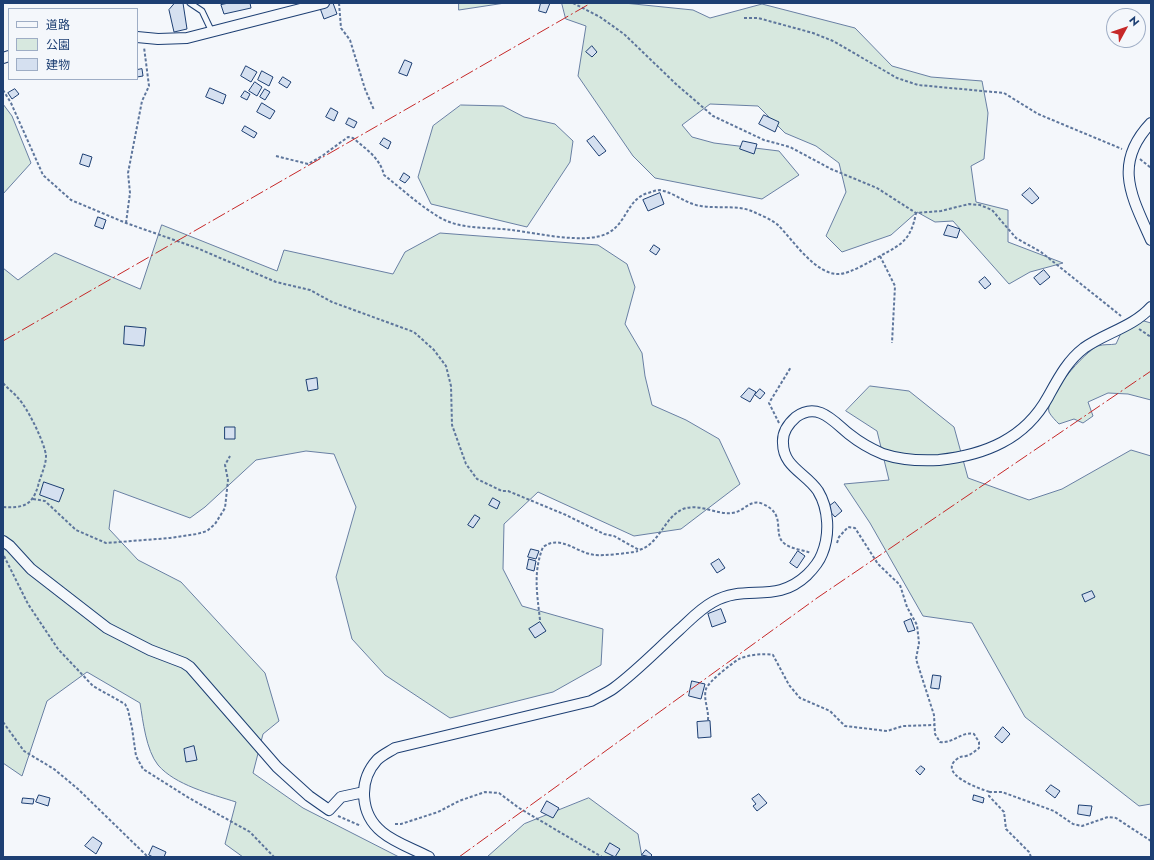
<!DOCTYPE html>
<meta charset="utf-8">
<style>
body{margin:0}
#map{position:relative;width:1154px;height:860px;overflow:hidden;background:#f4f7fb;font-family:Jost,"Noto Sans JP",sans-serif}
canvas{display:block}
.frame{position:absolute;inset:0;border:4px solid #1d3f73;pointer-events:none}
.legend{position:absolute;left:8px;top:8px;width:130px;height:72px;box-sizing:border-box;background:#f4f7fb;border:1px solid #9eadc5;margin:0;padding:5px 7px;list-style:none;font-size:12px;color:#1d3f73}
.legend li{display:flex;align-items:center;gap:8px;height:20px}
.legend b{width:20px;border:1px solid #9eadc5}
.north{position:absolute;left:1106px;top:8px;width:40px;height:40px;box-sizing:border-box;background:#f4f7fb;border:1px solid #9eadc5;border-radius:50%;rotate:50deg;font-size:11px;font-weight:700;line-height:16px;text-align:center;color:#1d3f73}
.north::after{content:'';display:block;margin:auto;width:14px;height:18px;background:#c62828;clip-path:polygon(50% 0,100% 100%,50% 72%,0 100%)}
</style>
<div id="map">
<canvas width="1154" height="860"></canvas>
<div class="frame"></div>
<ul class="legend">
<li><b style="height:5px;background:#f4f7fb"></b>道路</li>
<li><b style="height:11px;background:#d7e8df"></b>公園</li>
<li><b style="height:11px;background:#d5e0f0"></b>建物</li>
</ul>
<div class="north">N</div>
</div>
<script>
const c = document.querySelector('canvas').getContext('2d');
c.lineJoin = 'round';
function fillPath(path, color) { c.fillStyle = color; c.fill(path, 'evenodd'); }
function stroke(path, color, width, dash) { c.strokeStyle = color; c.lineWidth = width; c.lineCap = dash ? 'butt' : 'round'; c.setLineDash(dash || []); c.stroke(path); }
const green = new Path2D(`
 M 459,3 L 505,3 L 459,10 Z
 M 562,3 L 624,3 L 693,10 L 710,18 L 762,4 L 855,28 L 892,66 L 931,77 L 982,81 L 988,113 L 984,159 L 971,166 L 976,202 L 1008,210 L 1008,242 L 1063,263 L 1030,272 L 1009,284 L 953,221 L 935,222 L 917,212 L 891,235 L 842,252 L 826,236 L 846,192 L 839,163 L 816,146 L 785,133 L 758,106 L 710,104 L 682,125 L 692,137 L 714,143 L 779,151 L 799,175 L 762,199 L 655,178 L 633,156 L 578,76 L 586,26 L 566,19 Z
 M 3,104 L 12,116 L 31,163 L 3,194 Z
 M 461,105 L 503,106 L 524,117 L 555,124 L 573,141 L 570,162 L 527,227 L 431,204 L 418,177 L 433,126 Z
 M 162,225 L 277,271 L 284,250 L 393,274 L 405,252 L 440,233 L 598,245 L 627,264 L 635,287 L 625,324 L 642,353 L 645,376 L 652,405 L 686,420 L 719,439 L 740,484 L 681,529 L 634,536 L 538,492 L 504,524 L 503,569 L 522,606 L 603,629 L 601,665 L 553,692 L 450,718 L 385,675 L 352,639 L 336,577 L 356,507 L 334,454 L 306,451 L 256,460 L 205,507 L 190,518 L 114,490 L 109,529 L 138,560 L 181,582 L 265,673 L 279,721 L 263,734 L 253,773 L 303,808 L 399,857 L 243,857 L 225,844 L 236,802 C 211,794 175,785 158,765 C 146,750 143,721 140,703 L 87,672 L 47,701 L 22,776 L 3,763 L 3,268 L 18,280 L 55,253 L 140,289 Z
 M 1137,319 L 1151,323 L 1151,400 L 1128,394 L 1108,393 L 1088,402 L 1093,416 L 1083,423 L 1074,419 L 1059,424 C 1056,421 1051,416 1049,412 C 1044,398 1085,351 1098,346 C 1103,344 1111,345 1116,344 L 1122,331 Z
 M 870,386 L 909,391 L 954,427 L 968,478 L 1029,500 L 1062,489 L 1131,450 L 1151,456 L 1151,804 L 1139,806 L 1025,717 L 972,623 L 923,616 L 870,523 L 844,484 L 889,480 L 877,431 L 846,411 Z
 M 589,798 L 638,834 L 642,857 L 487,857 L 524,824 Z`);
fillPath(green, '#d7e8df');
stroke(green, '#687fa3', 1);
const building = new Path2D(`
 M 175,3 L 183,3 L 187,29 L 174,32 L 169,10 Z
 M 229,3 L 250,3 L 251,8 L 224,14 L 221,5 Z
 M 333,3 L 337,14 L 324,19 L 320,8 Z
 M 541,3 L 550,3 L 546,13 L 539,11 Z
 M 592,46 L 597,52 L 592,57 L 586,52 Z
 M 405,60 L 412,63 L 407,76 L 399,73 Z
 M 246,66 L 257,72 L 251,82 L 241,76 Z
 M 142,69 L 143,76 L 137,77 L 137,70 Z
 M 262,71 L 273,77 L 269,86 L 258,80 Z
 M 283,77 L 291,82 L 287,88 L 279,83 Z
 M 255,82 L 262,87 L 257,96 L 249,91 Z
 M 210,88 L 226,95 L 223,104 L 206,97 Z
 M 15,89 L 19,94 L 12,99 L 8,93 Z
 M 265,89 L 270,92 L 265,100 L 260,97 Z
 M 245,91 L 250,94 L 247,100 L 241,97 Z
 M 262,103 L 275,111 L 270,119 L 257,112 Z
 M 331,108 L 338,112 L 334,121 L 326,117 Z
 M 764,115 L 779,122 L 775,132 L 759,124 Z
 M 349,118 L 357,122 L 354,128 L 346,124 Z
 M 245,126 L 257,133 L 254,138 L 242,131 Z
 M 594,136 L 606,151 L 599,156 L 587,141 Z
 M 384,138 L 391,142 L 388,149 L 380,144 Z
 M 743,141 L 757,144 L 754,154 L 740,149 Z
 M 83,154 L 92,157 L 89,167 L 80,164 Z
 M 404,173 L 410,177 L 405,183 L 400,180 Z
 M 1030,188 L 1039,198 L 1032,204 L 1022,195 Z
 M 660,193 L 664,204 L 648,211 L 643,200 Z
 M 98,217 L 106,220 L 103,229 L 95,226 Z
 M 948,225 L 960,229 L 957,238 L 944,235 Z
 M 654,245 L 660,249 L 656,255 L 650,251 Z
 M 1044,270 L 1050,277 L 1040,285 L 1034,278 Z
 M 985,277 L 991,284 L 985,289 L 979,282 Z
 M 125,326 L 146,328 L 144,346 L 124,344 Z
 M 317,378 L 318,389 L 308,391 L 306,380 Z
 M 749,388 L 756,392 L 750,402 L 741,397 Z
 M 760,389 L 765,393 L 760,399 L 755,395 Z
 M 225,427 L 235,427 L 235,439 L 225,439 Z
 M 44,482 L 64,489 L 59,502 L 40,495 Z
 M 493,498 L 500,502 L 497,509 L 489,505 Z
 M 835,502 L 842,511 L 835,517 L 827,508 Z
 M 475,515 L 480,518 L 473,528 L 468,525 Z
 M 531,549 L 539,551 L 536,559 L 528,557 Z
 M 798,551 L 805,556 L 797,568 L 790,563 Z
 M 529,559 L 536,561 L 534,571 L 527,569 Z
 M 719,559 L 725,568 L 717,573 L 711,564 Z
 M 1092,591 L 1095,597 L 1085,602 L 1082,595 Z
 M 721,609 L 726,622 L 712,627 L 708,614 Z
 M 911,619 L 915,630 L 908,632 L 904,622 Z
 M 540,622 L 546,631 L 535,638 L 529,629 Z
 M 933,675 L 941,676 L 939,689 L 931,688 Z
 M 692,681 L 705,684 L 701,699 L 689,696 Z
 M 710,721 L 711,737 L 698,738 L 697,722 Z
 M 1003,727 L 1010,734 L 1002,743 L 995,737 Z
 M 194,746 L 197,760 L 186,762 L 184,749 Z
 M 921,766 L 925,769 L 920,775 L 916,771 Z
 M 1051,785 L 1060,791 L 1055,798 L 1046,791 Z
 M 759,794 L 767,803 L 757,811 L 753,806 L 756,804 L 752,799 Z
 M 39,795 L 50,798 L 48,806 L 36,802 Z
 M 974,795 L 984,798 L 983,803 L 973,800 Z
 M 23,798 L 34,799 L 33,804 L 22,803 Z
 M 547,801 L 559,808 L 553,818 L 541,812 Z
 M 1079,805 L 1092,806 L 1090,816 L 1078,814 Z
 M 93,837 L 102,843 L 96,854 L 85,846 Z
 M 610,843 L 620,849 L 615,857 L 605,852 Z
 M 153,846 L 166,852 L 164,857 L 153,857 L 149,855 Z
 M 646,850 L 652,855 L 650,857 L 642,855 Z`);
fillPath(building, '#d5e0f0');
stroke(building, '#1d3f73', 1);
const service = new Path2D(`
 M 190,3 L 202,11 L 212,32`);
const minor = new Path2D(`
 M 137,37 L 158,39 L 187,38 L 324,3
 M 3,58 L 9,56
 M 1151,123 C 1112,164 1132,197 1151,240
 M 3,541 L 10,546 L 31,569 L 107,628 L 150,650 L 184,663 L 190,667 L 277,767 L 309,796 L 329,810 L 341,797 L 364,792
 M 429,857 C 414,849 395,843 382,832 C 360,814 358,781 377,760 C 382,755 389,752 395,748 L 591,701 C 598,697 607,693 614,688 C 637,671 658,649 679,630 C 690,620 700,609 713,602 C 747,583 775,605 807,575 C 813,569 819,562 822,554 C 830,535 829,509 818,491 C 806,473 783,467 783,443 C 782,432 788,424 796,417 C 818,401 834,422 849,434 C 859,442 871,449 883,454 C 901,460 920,461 939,460 C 985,455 1025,439 1048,397 C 1058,379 1067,361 1084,348 C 1105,333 1133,327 1151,307`);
stroke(service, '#1d3f73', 7);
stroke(minor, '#1d3f73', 12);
stroke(new Path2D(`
 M 339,3 L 341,28 L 350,40 L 365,89 L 374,110
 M 573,3 L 600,17 L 624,34 L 677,85 L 713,116 L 764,140 L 790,147 L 831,169 L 877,188 L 916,213 L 941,211 L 969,204 L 980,205 L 992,210 L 1016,238 L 1041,252 L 1121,316
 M 744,18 L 758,18 L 813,33 L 833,41 L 897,78 L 918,85 L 1004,93 L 1038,114 L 1122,149
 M 3,90 L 11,103 L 43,175 L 71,200 L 126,223 L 197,248 L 276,282 L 310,290 L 332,302 L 414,332 L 434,350 L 446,366 L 451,386 L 452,425 L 466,464 L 477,479 L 502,491 L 508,491 L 566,515 L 604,534 L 614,536 L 639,550 C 659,545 664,517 683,509 C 701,503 716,515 732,513 C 744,512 750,498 763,504 C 788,515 771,534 785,544 C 792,549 803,550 811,553
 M 276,156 L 308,164 L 322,156 L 348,137 L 353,138 C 366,149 380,158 384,175 C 402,189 420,206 439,217 C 460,230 489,227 512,230 C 537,233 586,245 608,233 C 627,223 627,199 648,193 C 652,192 656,190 660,190 C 675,193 686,204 701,206 C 720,209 739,204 756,213 C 763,216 772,220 778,225 C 793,240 816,276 840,274 C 851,273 871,261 880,256 C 903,244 911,239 916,213
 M 1140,159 L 1151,168
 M 126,223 L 130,193 L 128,173 L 142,101 L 149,86 L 144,47
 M 880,256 L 895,286 L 892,343
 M 1139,329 L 1151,337
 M 3,383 C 8,389 13,392 18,398 C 27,407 45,443 46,456 C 46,466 40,477 38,486 C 32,506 23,508 3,507
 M 779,423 L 769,403 L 791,367
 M 33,499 L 45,501 L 76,530 L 106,543 L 170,538 L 197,534 L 207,531 L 215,524 L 225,508 L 228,480 L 225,465 L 230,456
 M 837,543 L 839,537 L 848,527 L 855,528 L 878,564 L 900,585 L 907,607 L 917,625 L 919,643 L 916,659 L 934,715 L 935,734 L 940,742 C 953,744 961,731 974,734 L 979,742 L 979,748 C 975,751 971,755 966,756 C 962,757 960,756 957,759 C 937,774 980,789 990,792
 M 4,556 L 28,604 L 58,649 L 93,686 L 125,704 L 128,710 L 132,728 L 136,756 L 143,769 L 189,798 L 250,832 L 274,857
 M 540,620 C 537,593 533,572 543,547 C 561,534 576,553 595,555 C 602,556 631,553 638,551
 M 708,720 C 709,710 703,699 706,689 C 709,681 731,664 739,659 C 747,655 764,653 773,655 L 789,685 L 800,698 L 830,711 L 845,726 L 887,731 L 903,726 L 934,725
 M 3,722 L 24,751 L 54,769 L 78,789 L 148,857
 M 338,816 L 361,826
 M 395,824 L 401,824 L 438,812 L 459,801 L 485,792 L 499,793 L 519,808 L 602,857
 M 1031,857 L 1029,852 L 1006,829 L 1004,812 L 989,796 L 990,792 L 1002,792 L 1054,811 L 1073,824 L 1082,826 L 1108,817 L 1116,818 L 1151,841`), '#5e769c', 2, [3, 2]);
stroke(service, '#f4f7fb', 5);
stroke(minor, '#f4f7fb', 10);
stroke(new Path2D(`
 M 3,341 L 591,3
 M 459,857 L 817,598 L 1151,371`), '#c62828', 1, [14, 3, 2, 3]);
</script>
